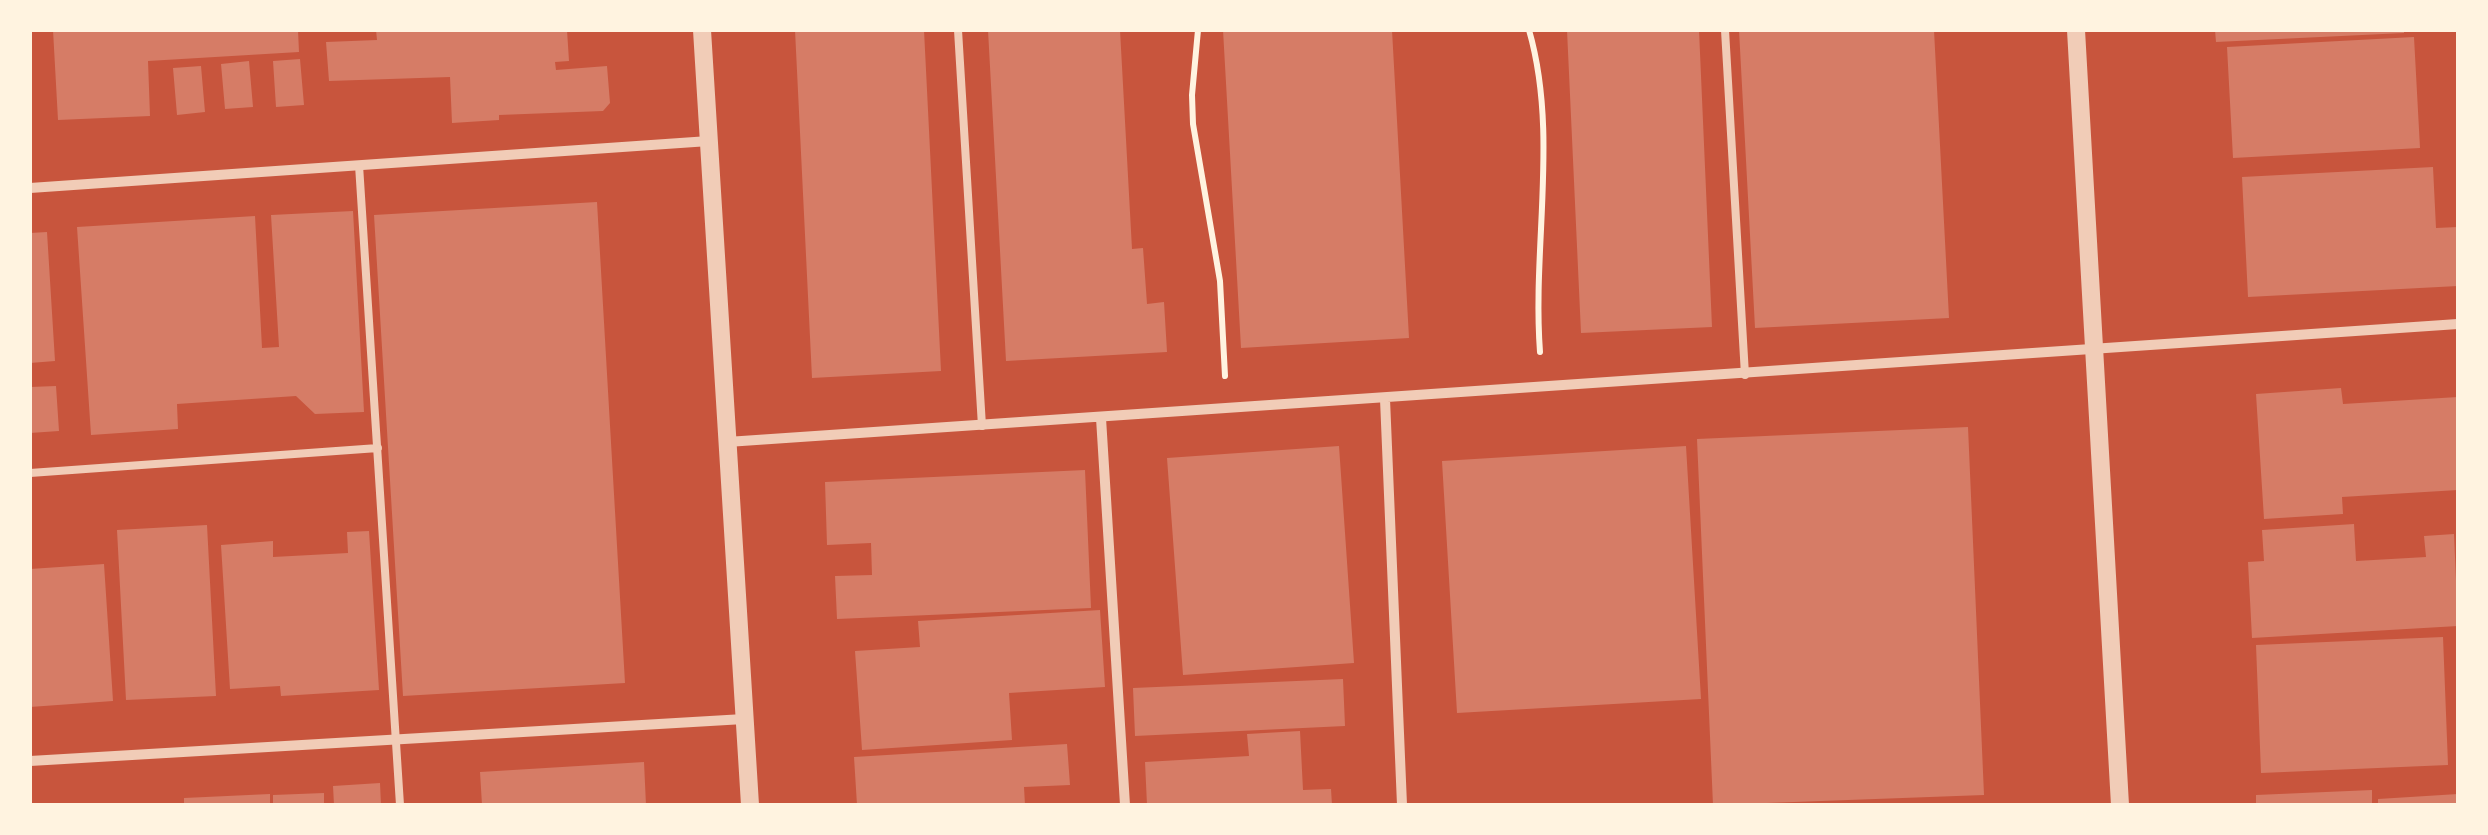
<!DOCTYPE html>
<style>
body{margin:0}
#map{position:relative;width:2488px;height:835px;overflow:hidden;background:#c8553d;font-family:"Fira Sans Condensed",sans-serif}
canvas{display:block}
.frame{position:absolute;inset:0;border:32px solid #fff3e0;pointer-events:none}
</style>
<div id="map">
<canvas width="2488" height="835"></canvas>
<div class="frame"></div>
</div>
<script>
const c = document.querySelector('canvas').getContext('2d');
c.lineJoin = 'round';
function fillPath(path, color) { c.fillStyle = color; c.fill(path, 'evenodd'); }
function stroke(path, color, width, dash) { c.strokeStyle = color; c.lineWidth = width; c.lineCap = dash ? 'butt' : 'round'; c.setLineDash(dash || []); c.stroke(path); }
fillPath(new Path2D(`
 M 53,30 L 298,30 L 299,52 L 148,61 L 150,116 L 58,120 Z
 M 376,30 L 567,30 L 569,61 L 555,62 L 556,70 L 607,66 L 610,103 L 603,111 L 499,115 L 499,120 L 452,123 L 450,77 L 329,81 L 326,42 L 377,40 Z
 M 795,30 L 924,30 L 941,371 L 812,378 Z
 M 988,30 L 1120,30 L 1132,249 L 1143,248 L 1147,304 L 1164,302 L 1167,352 L 1006,361 Z
 M 1223,30 L 1392,30 L 1409,338 L 1241,348 Z
 M 1567,30 L 1699,30 L 1712,327 L 1581,333 Z
 M 1739,30 L 1934,30 L 1949,318 L 1755,328 Z
 M 2215,30 L 2404,30 L 2404,33 L 2216,42 Z
 M 2414,37 L 2420,148 L 2233,158 L 2227,47 Z
 M 300,59 L 304,105 L 276,107 L 273,61 Z
 M 249,61 L 253,107 L 225,109 L 221,64 Z
 M 201,66 L 205,112 L 177,115 L 173,68 Z
 M 2433,167 L 2436,228 L 2458,227 L 2458,286 L 2248,297 L 2242,177 Z
 M 597,202 L 625,683 L 403,696 L 374,215 Z
 M 353,211 L 364,412 L 315,414 L 296,396 L 177,404 L 178,429 L 91,435 L 77,227 L 255,216 L 262,348 L 279,347 L 271,215 Z
 M 47,232 L 55,361 L 30,363 L 30,233 Z
 M 56,386 L 59,431 L 30,433 L 30,387 Z
 M 2341,388 L 2343,404 L 2458,397 L 2458,490 L 2342,497 L 2343,514 L 2264,519 L 2256,394 Z
 M 1968,427 L 1984,795 L 1713,805 L 1697,439 Z
 M 1339,446 L 1354,663 L 1183,675 L 1167,458 Z
 M 1686,446 L 1701,699 L 1457,713 L 1442,461 Z
 M 1085,470 L 1091,608 L 837,619 L 835,576 L 872,575 L 871,543 L 827,545 L 825,482 Z
 M 2354,524 L 2356,561 L 2426,557 L 2424,536 L 2454,534 L 2458,626 L 2252,638 L 2248,562 L 2264,561 L 2262,530 Z
 M 207,525 L 216,696 L 126,700 L 117,530 Z
 M 369,531 L 379,690 L 281,696 L 280,686 L 230,689 L 221,545 L 273,541 L 273,557 L 348,553 L 347,532 Z
 M 104,564 L 113,701 L 30,707 L 30,569 Z
 M 1100,610 L 1105,687 L 1009,693 L 1012,740 L 862,750 L 855,651 L 920,647 L 918,621 Z
 M 2443,637 L 2448,765 L 2261,773 L 2256,645 Z
 M 1343,679 L 1345,726 L 1135,736 L 1133,688 Z
 M 1300,731 L 1303,790 L 1331,789 L 1332,805 L 1147,805 L 1145,762 L 1249,756 L 1247,734 Z
 M 1067,744 L 1070,785 L 1024,787 L 1025,805 L 857,805 L 854,757 Z
 M 644,762 L 646,805 L 482,805 L 480,772 Z
 M 380,783 L 381,805 L 334,805 L 333,786 Z
 M 2372,790 L 2372,805 L 2256,805 L 2256,795 Z
 M 324,793 L 324,805 L 273,805 L 273,795 Z
 M 270,794 L 270,805 L 184,805 L 184,798 Z
 M 2458,794 L 2458,805 L 2378,805 L 2378,799 Z`), '#d67c66');
stroke(new Path2D(`
 M 1198,30 L 1192,95 L 1193,124 L 1220,281 L 1225,376
 M 1529,30 C 1559,134 1532,246 1540,352`), '#fff3e0', 6);
stroke(new Path2D(`
 M 958,30 L 982,426
 M 1725,30 L 1745,375
 M 359,165 L 400,805
 M 30,473 L 378,448`), '#f1ccb7', 8);
stroke(new Path2D(`
 M 30,188 L 709,141
 M 1385,399 L 1402,805
 M 1101,418 L 1125,805
 M 727,442 L 2458,324
 M 30,761 L 744,719`), '#f1ccb7', 10);
stroke(new Path2D(`
 M 702,30 L 750,805
 M 2076,30 L 2120,805`), '#f1ccb7', 18);
</script>
